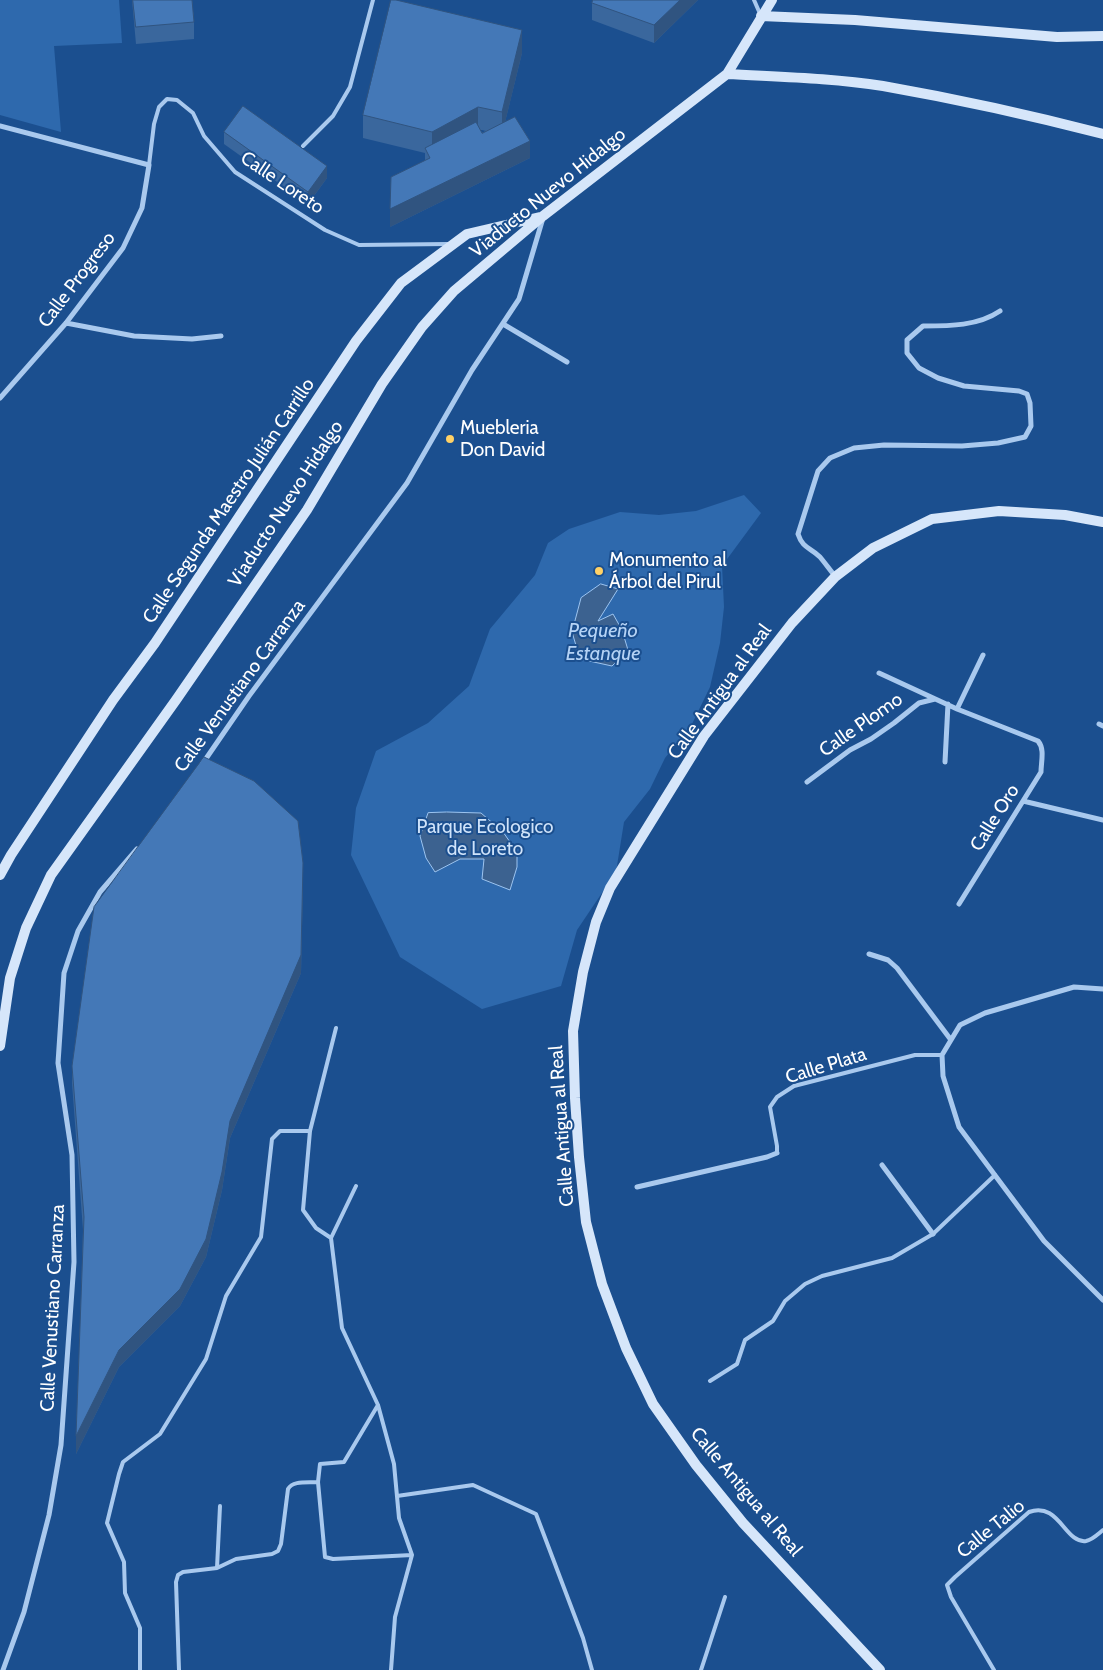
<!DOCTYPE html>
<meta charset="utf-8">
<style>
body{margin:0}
canvas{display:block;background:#1b4f8f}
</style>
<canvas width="1103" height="1670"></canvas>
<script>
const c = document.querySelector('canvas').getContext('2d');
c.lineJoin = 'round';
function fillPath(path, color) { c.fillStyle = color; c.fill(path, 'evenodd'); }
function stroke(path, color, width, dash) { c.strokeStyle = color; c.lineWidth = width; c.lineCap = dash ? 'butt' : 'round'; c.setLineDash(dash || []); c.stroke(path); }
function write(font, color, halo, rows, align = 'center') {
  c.font = font + ' Cabin,sans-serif'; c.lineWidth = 4; c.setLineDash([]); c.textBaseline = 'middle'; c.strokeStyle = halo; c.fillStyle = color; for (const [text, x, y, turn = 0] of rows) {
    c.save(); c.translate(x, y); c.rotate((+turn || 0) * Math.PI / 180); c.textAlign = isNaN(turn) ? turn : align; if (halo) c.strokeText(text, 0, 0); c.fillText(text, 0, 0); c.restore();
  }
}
fillPath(new Path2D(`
 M 0,0 L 119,0 L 122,43 L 54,46 L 61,132 L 0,115 Z
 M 744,495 L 761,513 L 722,566 L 724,607 L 720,643 L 710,687 L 692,724 L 665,758 L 650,789 L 624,822 L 616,872 L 577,930 L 561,986 L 482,1009 L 400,957 L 351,855 L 356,808 L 376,751 L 428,723 L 469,686 L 490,629 L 535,575 L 548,543 L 569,529 L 620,512 L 659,515 L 696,511 Z`), '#2e69ad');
const water = new Path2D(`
 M 601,584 L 618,589 L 598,621 L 613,614 L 622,630 L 628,650 L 612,666 L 580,659 L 572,632 L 581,598 Z
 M 447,812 L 481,813 L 503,832 L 517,852 L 517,867 L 510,890 L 482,879 L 484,859 L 460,859 L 435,872 L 426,858 L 420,836 L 428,813 Z`);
fillPath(water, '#3c6290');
stroke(water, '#9cc4f0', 1);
stroke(new Path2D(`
 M 754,0 L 761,16
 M 303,146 L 333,116 L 350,87 L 373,0
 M 149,165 L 154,124 L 159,107 L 167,99 L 177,100 L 193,113 L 204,136 L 235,172 L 325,230 L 359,245 L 448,244
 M 336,1028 L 310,1131 L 303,1210 L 316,1228 L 331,1238 L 342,1328 L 378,1405 L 394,1464 L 399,1518 L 412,1555 L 395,1617 L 391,1670
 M 777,1153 L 777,1146 L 770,1107 L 777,1097 L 794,1086 L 915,1055 L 942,1055
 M 331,1238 L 356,1186
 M 710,1381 L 737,1364 L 745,1340 L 773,1321 L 785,1301 L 805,1284 L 822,1276 L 892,1258 L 933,1234 L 995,1175
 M 378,1405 L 344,1462 L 320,1464 L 318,1482 L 325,1557 L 333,1559 L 412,1555
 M 397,1496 L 473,1485 L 536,1514 L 583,1638 L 592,1670
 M 217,1568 L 220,1506
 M 140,1670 L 140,1628 L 125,1593 L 124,1562 L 107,1523 L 119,1474 L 123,1462 L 160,1434 L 206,1359 L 226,1296 L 261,1237 L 272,1139 L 280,1131 L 310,1131
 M 179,1670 L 176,1582 L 178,1575 L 183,1572 L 217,1568 L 236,1559 L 272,1554 L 278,1551 L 281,1544 L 288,1489 C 293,1480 308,1483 318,1482
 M 701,1670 L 725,1597
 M 994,1670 L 951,1597 L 947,1585 L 955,1577 L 1029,1512 C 1059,1501 1065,1544 1086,1541 C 1092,1540 1098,1534 1103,1530`), '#a9c9ee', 4);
stroke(new Path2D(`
 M 0,126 L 149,165 L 142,208 L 123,248 L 66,323 L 0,398
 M 66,323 L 134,336 L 192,339 L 221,336
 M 503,324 L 567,362
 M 835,576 C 830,570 825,563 820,557 C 810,547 803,549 798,534 L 818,471 L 830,458 L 854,448 L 884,445 L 962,446 L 998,443 L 1025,437 L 1031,426 L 1030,403 L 1027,394 L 1019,391 L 964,386 L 938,378 L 919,368 L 907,353 L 907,340 L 923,326 C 950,326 978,326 1000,311
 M 879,673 L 957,709 L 1038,741 C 1045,749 1041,762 1041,772 L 959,904
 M 957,709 L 983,655
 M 1099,724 L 1103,726
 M 945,762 L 948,704
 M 203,763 L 249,696 L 407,483 L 472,370 L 519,299 L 543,218
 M 807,782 L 850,750 L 871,739 L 894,723 L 919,703 L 935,699
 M 1023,801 L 1103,820
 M 869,954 L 888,960 L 897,968 L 951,1040
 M 1103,989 L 1074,987 L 985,1013 L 960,1025 L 942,1055 L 943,1076 L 959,1127 L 1044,1241 L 1103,1300
 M 882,1165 L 933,1234
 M 637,1187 L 767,1157 L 777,1153
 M 3,1670 L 24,1612 L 49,1515 L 61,1445 L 74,1262 L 72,1155 L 58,1063 L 64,973 L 78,931 L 100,892 L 137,849`), '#a9c9ee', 5);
stroke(new Path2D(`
 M 761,16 L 855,20 L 1057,37 L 1103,36
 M 727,74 C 779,77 831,78 883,86 C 957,99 1030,115 1103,134
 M 0,875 L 11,855 L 113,700 L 155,643 L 356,341 L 401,283 L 467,234 L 540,217
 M 0,1046 L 10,978 L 26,928 L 51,875 L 176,700 L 307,510 L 382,384 L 422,327 L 454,291 L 543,216 L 727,74 L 772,0
 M 880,1670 L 743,1523 L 696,1465 L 653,1404 L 626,1348 L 602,1284 L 586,1222 L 579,1157 L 575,1098 L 573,1031 L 583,972 L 596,922 L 610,888 L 704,736 L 792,623 L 835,577 L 873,548 L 932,519 L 999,511 L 1065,515 L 1103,522`), '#d6e6fa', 10);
fillPath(new Path2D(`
 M 132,0 L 192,0 L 194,22 L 194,39 L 136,44 Z
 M 698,0 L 654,43 L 592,20 L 592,3 Z
 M 522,53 L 505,122 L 530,158 L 390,227 L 425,160 L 425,153 L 363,138 L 363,115 ZM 480,130 L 482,130 L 486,131 L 482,133 Z
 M 224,132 L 327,178 L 308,204 L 224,144 Z
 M 303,881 L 301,973 L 230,1138 L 222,1190 L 206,1257 L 180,1306 L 119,1367 L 76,1454 L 83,1230 L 72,1083 L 72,1066 Z`), '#3a679d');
fillPath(new Path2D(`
 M 680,0 L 698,0 L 654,43 L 654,25 Z
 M 522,30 L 522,53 L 502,135 L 502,112 Z
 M 478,107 L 478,129 L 432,154 L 432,132 Z
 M 530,141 L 530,158 L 390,227 L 390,209 Z
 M 327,166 L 327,178 L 308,204 L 308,192 Z
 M 303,881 L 301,973 L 230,1138 L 222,1190 L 206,1257 L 180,1306 L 119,1367 L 76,1454 L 76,1436 L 230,1121 Z`), '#305480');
const building = new Path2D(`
 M 133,0 L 192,0 L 194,22 L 136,27 Z
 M 391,0 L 396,0 L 522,30 L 502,112 L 478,107 L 432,132 L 363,115 Z
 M 593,0 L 680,0 L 654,25 L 592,3 Z
 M 243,106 L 327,166 L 308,192 L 224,132 Z
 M 515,117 L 530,141 L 390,209 L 391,177 L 430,158 L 425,148 L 476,122 L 482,133 Z
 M 204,757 L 254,781 L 298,821 L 303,863 L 301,955 L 230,1121 L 222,1172 L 206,1239 L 180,1289 L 119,1350 L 76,1436 L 84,1217 L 72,1066 L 94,907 Z`);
fillPath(building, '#4478b7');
stroke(building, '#305480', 1);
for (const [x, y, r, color] of [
 [450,439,5,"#ffd166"],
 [599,571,5,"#ffd166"]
]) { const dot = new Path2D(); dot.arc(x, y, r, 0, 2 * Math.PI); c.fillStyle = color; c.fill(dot); stroke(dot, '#1b4f8f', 2); }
write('19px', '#fff', '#1b4f8f', [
 ["Calle Loreto",282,183,34],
 ["Viaducto Nuevo Hidalgo",548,193,-39],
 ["Calle Progreso",77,280,-53],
 ["Calle Segunda Maestro Julián Carrillo",229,501,-56],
 ["Viaducto Nuevo Hidalgo",286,504,-57],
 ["Calle Venustiano Carranza",240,686,-54],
 ["Calle Antigua al Real",720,692,-54],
 ["Calle Plomo",861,725,-35],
 ["Calle Oro",995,818,-58],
 ["Calle Plata",826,1066,-17],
 ["Calle Antigua al Real",562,1126,-94],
 ["Calle Venustiano Carranza",53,1308,-87],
 ["Calle Antigua al Real",746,1492,50],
 ["Calle Talio",991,1529,-39]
]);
write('19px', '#fff', '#1b4f8f', [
 ["Muebleria",460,428],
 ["Don David",460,450],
 ["Monumento al",609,560],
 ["Árbol del Pirul",609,582]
], 'left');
write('19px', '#cfe3fa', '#1b4f8f', [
 ["Parque Ecologico",485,827],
 ["de Loreto",485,849]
]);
write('italic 20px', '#b5d3f5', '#1b4f8f', [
 ["Pequeño",603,631],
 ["Estanque",603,654]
]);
</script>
